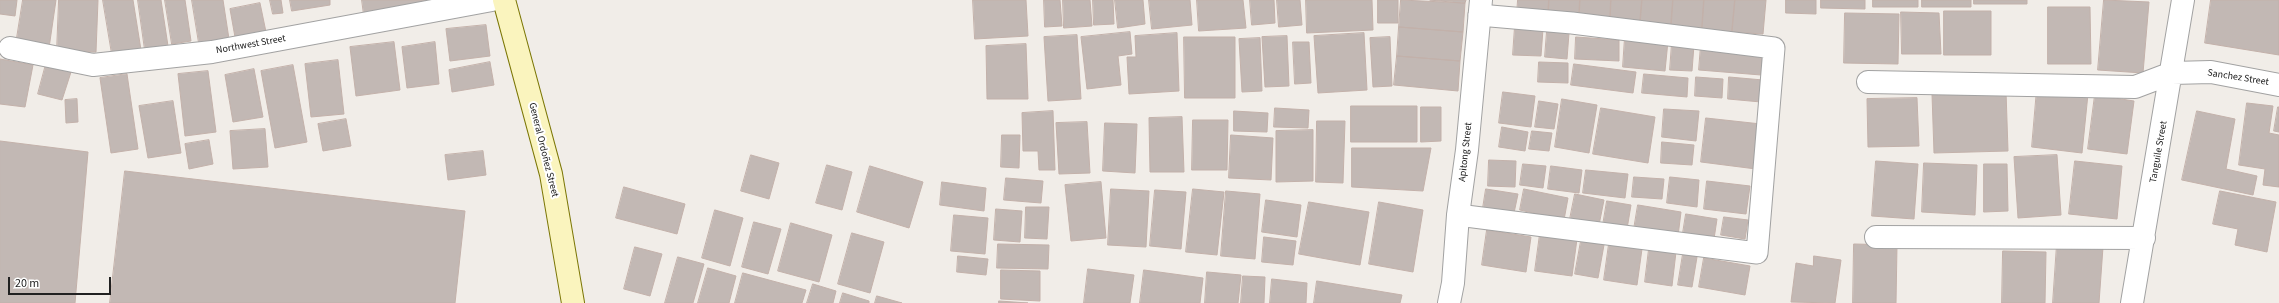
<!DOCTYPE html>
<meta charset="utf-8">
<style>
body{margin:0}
#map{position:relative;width:2279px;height:303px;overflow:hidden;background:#f1ede8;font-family:"Source Sans 3",sans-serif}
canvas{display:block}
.scale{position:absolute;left:8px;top:277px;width:103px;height:18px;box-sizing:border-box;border:2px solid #212121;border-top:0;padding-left:5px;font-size:12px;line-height:14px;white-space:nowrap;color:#212121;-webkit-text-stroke:3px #fff;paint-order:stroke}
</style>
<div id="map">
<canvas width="2279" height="303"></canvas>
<div class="scale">20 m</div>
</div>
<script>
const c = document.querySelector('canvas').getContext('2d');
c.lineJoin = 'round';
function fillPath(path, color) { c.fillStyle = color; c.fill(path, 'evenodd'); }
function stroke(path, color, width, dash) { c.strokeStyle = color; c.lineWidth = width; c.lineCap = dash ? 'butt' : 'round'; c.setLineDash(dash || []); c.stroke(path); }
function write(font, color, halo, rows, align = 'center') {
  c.font = font + ' "Source Sans 3",sans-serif'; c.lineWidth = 4; c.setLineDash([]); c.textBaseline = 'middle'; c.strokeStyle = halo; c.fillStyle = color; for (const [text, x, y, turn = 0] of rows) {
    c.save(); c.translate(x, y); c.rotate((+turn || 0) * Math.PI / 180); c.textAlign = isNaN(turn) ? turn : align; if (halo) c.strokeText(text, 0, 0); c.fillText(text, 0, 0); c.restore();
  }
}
const building = new Path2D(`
 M 0,0 L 17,0 L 15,16 L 0,14 Z
 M 23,0 L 56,0 L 49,48 L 16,44 Z
 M 59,0 L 98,0 L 96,52 L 57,51 Z
 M 103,0 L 133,0 L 141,50 L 112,54 Z
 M 138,0 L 161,0 L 168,46 L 145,50 Z
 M 165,0 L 185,0 L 191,41 L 172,44 Z
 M 192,0 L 223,0 L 229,39 L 199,43 Z
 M 270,0 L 281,0 L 283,13 L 273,14 Z
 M 290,0 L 330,0 L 330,5 L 292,11 Z
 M 362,0 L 434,0 L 364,15 Z
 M 973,0 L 1026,0 L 1028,36 L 975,39 Z
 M 1044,0 L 1060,0 L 1062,26 L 1045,27 Z
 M 1063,0 L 1090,0 L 1092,26 L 1064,28 Z
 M 1093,0 L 1113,0 L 1114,24 L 1094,25 Z
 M 1115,0 L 1143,0 L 1145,24 L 1118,28 Z
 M 1149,0 L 1190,0 L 1192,25 L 1152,29 Z
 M 1197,0 L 1243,0 L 1246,28 L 1199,31 Z
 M 1250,0 L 1274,0 L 1275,23 L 1252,25 Z
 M 1277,0 L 1300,0 L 1302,25 L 1279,27 Z
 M 1306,0 L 1372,0 L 1373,30 L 1307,33 Z
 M 1378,0 L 1398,0 L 1398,23 L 1378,23 Z
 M 1401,0 L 1465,3 L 1463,32 L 1399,27 Z
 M 1430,0 L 1466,0 L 1465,3 Z
 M 1518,0 L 1549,0 L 1548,17 L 1517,14 Z
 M 1549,0 L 1580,0 L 1579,19 L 1548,17 Z
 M 1580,0 L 1611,0 L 1610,22 L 1579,19 Z
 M 1611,0 L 1642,0 L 1640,24 L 1610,22 Z
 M 1642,0 L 1673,0 L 1671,27 L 1640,24 Z
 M 1673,0 L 1704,0 L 1702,29 L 1671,27 Z
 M 1704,0 L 1735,0 L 1732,32 L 1702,29 Z
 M 1735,0 L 1766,0 L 1763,34 L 1732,32 Z
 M 1786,0 L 1816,0 L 1816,14 L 1786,13 Z
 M 1821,0 L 1865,0 L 1865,9 L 1821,8 Z
 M 1873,0 L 1918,0 L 1918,7 L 1873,7 Z
 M 1922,0 L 1971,0 L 1971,7 L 1922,7 Z
 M 1974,0 L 2027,0 L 2027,4 L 1974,4 Z
 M 2104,0 L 2149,2 L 2143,73 L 2098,70 Z
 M 2211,0 L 2279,0 L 2279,55 L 2205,43 Z
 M 260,3 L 266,32 L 235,37 L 230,9 Z
 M 2048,7 L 2090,7 L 2091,64 L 2048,64 Z
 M 1944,11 L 1991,11 L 1991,55 L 1944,55 Z
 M 1901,12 L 1939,13 L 1941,54 L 1902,54 Z
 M 1845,13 L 1899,14 L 1898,64 L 1844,63 Z
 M 486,25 L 490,56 L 450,61 L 446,29 Z
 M 1515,26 L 1543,29 L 1541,56 L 1513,55 Z
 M 1399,27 L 1463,32 L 1460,61 L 1397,56 Z
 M 1547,31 L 1569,33 L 1567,59 L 1545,57 Z
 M 1130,32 L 1132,54 L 1118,56 L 1121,85 L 1087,89 L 1081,37 Z
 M 1177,33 L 1179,91 L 1129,94 L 1127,57 L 1136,57 L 1135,36 Z
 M 1364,33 L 1367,90 L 1318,93 L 1314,36 Z
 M 1077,35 L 1081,99 L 1048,101 L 1044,37 Z
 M 1287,36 L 1289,86 L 1265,87 L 1262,37 Z
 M 1184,37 L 1235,37 L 1235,98 L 1185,98 Z
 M 1390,37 L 1392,86 L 1373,87 L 1370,38 Z
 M 1576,37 L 1619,40 L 1619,61 L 1575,59 Z
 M 1625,37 L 1668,41 L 1665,71 L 1623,67 Z
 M 1260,38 L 1262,91 L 1242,92 L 1239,39 Z
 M 394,42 L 400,90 L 356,96 L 350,47 Z
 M 435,42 L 439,84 L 407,88 L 402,47 Z
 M 1293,42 L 1309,42 L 1311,83 L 1295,84 Z
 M 1672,43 L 1694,45 L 1692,71 L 1670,70 Z
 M 1026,44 L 1028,99 L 987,99 L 986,46 Z
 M 1701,45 L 1763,49 L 1761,75 L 1699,70 Z
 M 1397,56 L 1460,61 L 1458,91 L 1394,85 Z
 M 0,59 L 33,65 L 25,107 L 0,104 Z
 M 338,60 L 344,114 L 311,117 L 305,64 Z
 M 490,62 L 494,85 L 452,92 L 449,70 Z
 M 1539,62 L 1568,63 L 1568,83 L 1538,82 Z
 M 46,64 L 71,72 L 62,100 L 38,94 Z
 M 1574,64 L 1636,72 L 1633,93 L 1571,85 Z
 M 293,65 L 307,142 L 275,148 L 261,71 Z
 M 254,69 L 263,117 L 233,122 L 225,75 Z
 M 208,71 L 216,132 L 185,136 L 178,74 Z
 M 127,74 L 138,149 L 111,153 L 100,78 Z
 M 1644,74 L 1688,78 L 1687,97 L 1642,93 Z
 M 1696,77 L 1723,79 L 1722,98 L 1695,96 Z
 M 1729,77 L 1763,80 L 1761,102 L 1728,99 Z
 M 2037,89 L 2088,94 L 2082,153 L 2032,147 Z
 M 2006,91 L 2008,151 L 1934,153 L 1932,94 Z
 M 1503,92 L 1535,96 L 1531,127 L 1499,123 Z
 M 2095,95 L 2134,101 L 2127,154 L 2088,149 Z
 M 1917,98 L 1919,146 L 1868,147 L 1867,99 Z
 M 77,99 L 78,122 L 66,123 L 65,100 Z
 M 1562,99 L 1597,105 L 1589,153 L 1555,147 Z
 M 173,101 L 181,153 L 148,158 L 139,106 Z
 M 1539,101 L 1558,104 L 1554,129 L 1535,127 Z
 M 2247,103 L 2273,106 L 2269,133 L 2279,135 L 2279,187 L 2263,185 L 2265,169 L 2239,165 Z
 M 1351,106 L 1417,106 L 1417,142 L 1351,142 Z
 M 1421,107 L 1441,107 L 1441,141 L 1421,142 Z
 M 2278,107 L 2279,107 L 2279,132 L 2274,131 Z
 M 1275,108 L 1309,110 L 1308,128 L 1274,127 Z
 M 1601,108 L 1655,117 L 1648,163 L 1593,154 Z
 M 1664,109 L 1699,111 L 1696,141 L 1662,137 Z
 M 1053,111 L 1055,170 L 1039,170 L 1038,151 L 1023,151 L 1022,113 Z
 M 1234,111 L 1268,113 L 1267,132 L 1234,131 Z
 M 2197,111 L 2235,119 L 2226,169 L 2257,176 L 2253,195 L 2182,180 Z
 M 1182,117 L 1184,172 L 1150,172 L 1149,118 Z
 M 1706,118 L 1761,124 L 1756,169 L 1701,162 Z
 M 346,119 L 351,146 L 323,151 L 318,124 Z
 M 1193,120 L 1228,120 L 1227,170 L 1192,170 Z
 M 1317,121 L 1345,121 L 1343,183 L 1316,182 Z
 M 1087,122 L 1090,173 L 1059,174 L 1056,123 Z
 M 1105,123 L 1137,124 L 1135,173 L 1103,171 Z
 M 1502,127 L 1528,132 L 1525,151 L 1499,147 Z
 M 265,129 L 268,167 L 233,169 L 230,131 Z
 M 1313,130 L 1313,181 L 1276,182 L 1276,131 Z
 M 1532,131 L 1552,133 L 1549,151 L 1529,149 Z
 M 1002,135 L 1020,135 L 1019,168 L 1001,167 Z
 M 1231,135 L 1273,138 L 1271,180 L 1229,178 Z
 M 209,140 L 213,164 L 189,169 L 185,144 Z
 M 0,141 L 88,152 L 75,303 L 0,303 Z
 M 1662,142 L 1694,145 L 1692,165 L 1661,163 Z
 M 1352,148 L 1431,148 L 1423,191 L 1352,187 Z
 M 483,151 L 486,175 L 448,180 L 445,155 Z
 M 751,155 L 779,163 L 769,199 L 741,191 Z
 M 2057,155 L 2061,215 L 2018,218 L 2014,157 Z
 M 1489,160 L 1516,161 L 1515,187 L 1488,186 Z
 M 1876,161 L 1918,164 L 1914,219 L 1872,216 Z
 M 2075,161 L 2122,166 L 2117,219 L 2069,214 Z
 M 1924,163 L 1977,165 L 1975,215 L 1922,212 Z
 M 1523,164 L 1546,166 L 1543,188 L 1520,185 Z
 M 1984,164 L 2007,164 L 2008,211 L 1984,212 Z
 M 827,165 L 852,172 L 842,210 L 816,203 Z
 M 870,166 L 923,182 L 909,228 L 857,212 Z
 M 1551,166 L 1582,170 L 1579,193 L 1548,189 Z
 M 1586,170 L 1628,174 L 1625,198 L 1583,193 Z
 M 125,171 L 465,211 L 455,303 L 110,303 Z
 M 1634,177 L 1664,179 L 1662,199 L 1632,197 Z
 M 1670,177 L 1699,180 L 1697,207 L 1667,203 Z
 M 1006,178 L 1043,181 L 1041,203 L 1004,200 Z
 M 1707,181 L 1750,186 L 1746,214 L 1704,209 Z
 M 942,182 L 986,188 L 984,211 L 940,205 Z
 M 1101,182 L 1106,238 L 1071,241 L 1065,185 Z
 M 624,187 L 685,204 L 677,234 L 616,218 Z
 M 1111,189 L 1149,191 L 1146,247 L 1108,245 Z
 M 1193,189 L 1224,192 L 1217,255 L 1186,252 Z
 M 1486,189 L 1518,194 L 1514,213 L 1483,208 Z
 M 1524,189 L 1568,198 L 1564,220 L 1520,210 Z
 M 1155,190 L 1186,192 L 1181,249 L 1150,246 Z
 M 1226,191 L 1260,194 L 1255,259 L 1221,256 Z
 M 2220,191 L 2276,202 L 2267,252 L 2235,245 L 2238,229 L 2213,224 Z
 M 1575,194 L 1604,200 L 1599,225 L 1570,219 Z
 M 1266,200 L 1301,205 L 1297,237 L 1262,232 Z
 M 1607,201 L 1631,205 L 1627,229 L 1603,225 Z
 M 1309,202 L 1369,212 L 1360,265 L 1299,254 Z
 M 1379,202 L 1423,210 L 1413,272 L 1369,264 Z
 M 1638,205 L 1681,212 L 1678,236 L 1634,229 Z
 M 1026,207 L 1049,207 L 1047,239 L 1025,238 Z
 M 996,209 L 1022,211 L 1020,242 L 994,240 Z
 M 715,210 L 743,218 L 730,266 L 702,258 Z
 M 1686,214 L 1717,219 L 1714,239 L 1683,233 Z
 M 954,215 L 988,218 L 985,254 L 951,251 Z
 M 1724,217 L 1748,220 L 1745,239 L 1721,235 Z
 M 754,222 L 781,229 L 768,274 L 742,267 Z
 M 791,223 L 832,235 L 819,282 L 778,271 Z
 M 1487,230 L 1531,237 L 1526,272 L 1482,265 Z
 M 852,233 L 884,242 L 870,293 L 838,284 Z
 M 1540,234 L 1577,239 L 1572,276 L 1535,271 Z
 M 1264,237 L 1296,241 L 1293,265 L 1262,262 Z
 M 1581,241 L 1604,245 L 1598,278 L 1575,274 Z
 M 998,244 L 1049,245 L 1048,269 L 997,268 Z
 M 1609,244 L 1642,249 L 1637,285 L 1604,280 Z
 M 1854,244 L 1897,245 L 1896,303 L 1853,303 Z
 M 2057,244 L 2103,247 L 2099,303 L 2053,303 Z
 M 635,247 L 662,254 L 650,296 L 624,289 Z
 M 1649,249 L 1676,252 L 1672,286 L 1645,282 Z
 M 2003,251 L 2046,252 L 2045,303 L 2002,303 Z
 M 1683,254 L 1697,257 L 1692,287 L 1678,285 Z
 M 958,256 L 988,259 L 986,275 L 957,272 Z
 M 1814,256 L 1841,260 L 1835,303 L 1791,302 L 1796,263 L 1813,266 Z
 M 678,257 L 704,264 L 693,303 L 665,303 Z
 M 1704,258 L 1750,266 L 1745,295 L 1699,287 Z
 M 708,268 L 736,276 L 729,303 L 698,303 Z
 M 1088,269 L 1134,275 L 1130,303 L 1084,303 Z
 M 1001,270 L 1040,271 L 1040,301 L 1001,299 Z
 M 1144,270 L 1203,278 L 1200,303 L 1140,303 Z
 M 1207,272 L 1241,275 L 1238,303 L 1205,303 Z
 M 743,273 L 806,290 L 802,303 L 735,303 Z
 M 1243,276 L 1265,277 L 1264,303 L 1241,303 Z
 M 1272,279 L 1307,283 L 1306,303 L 1270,303 Z
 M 1317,281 L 1402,295 L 1400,303 L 1314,303 Z
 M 813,284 L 836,291 L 833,303 L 807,303 Z
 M 843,293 L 869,301 L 869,303 L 840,303 Z
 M 877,296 L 902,303 L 875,303 Z
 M 999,301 L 1028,303 L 999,303 Z`);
fillPath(building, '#c2b8b4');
stroke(building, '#c3b1aa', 1);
const lane = new Path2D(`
 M 1458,215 L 1757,253 L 1774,48 L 1572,23 L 1479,15`);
const street = new Path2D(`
 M 10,48 L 93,65 L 212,52 L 492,0
 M 1868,82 L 2135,87 L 2172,73 L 2211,72 L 2279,85
 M 1876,237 L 2144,238
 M 1449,303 L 1453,283 L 1458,215 L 1467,150 L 1481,0
 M 2132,303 L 2183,0`);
const secondary = new Path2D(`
 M 504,0 L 551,174 L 573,303`);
stroke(lane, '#a2a2a2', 23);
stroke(street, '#a2a2a2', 24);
stroke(secondary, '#7b7605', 24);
stroke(lane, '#fff', 21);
stroke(street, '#fff', 22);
stroke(secondary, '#faf4be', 22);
write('10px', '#212121', '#fff', [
 ["Northwest Street",251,45,-10],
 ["Sanchez Street",2238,78,9],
 ["General Ordoñez Street",543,150,76],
 ["Apitong Street",1466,152,-84],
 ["Tanguile Street",2159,152,-80]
]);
</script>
